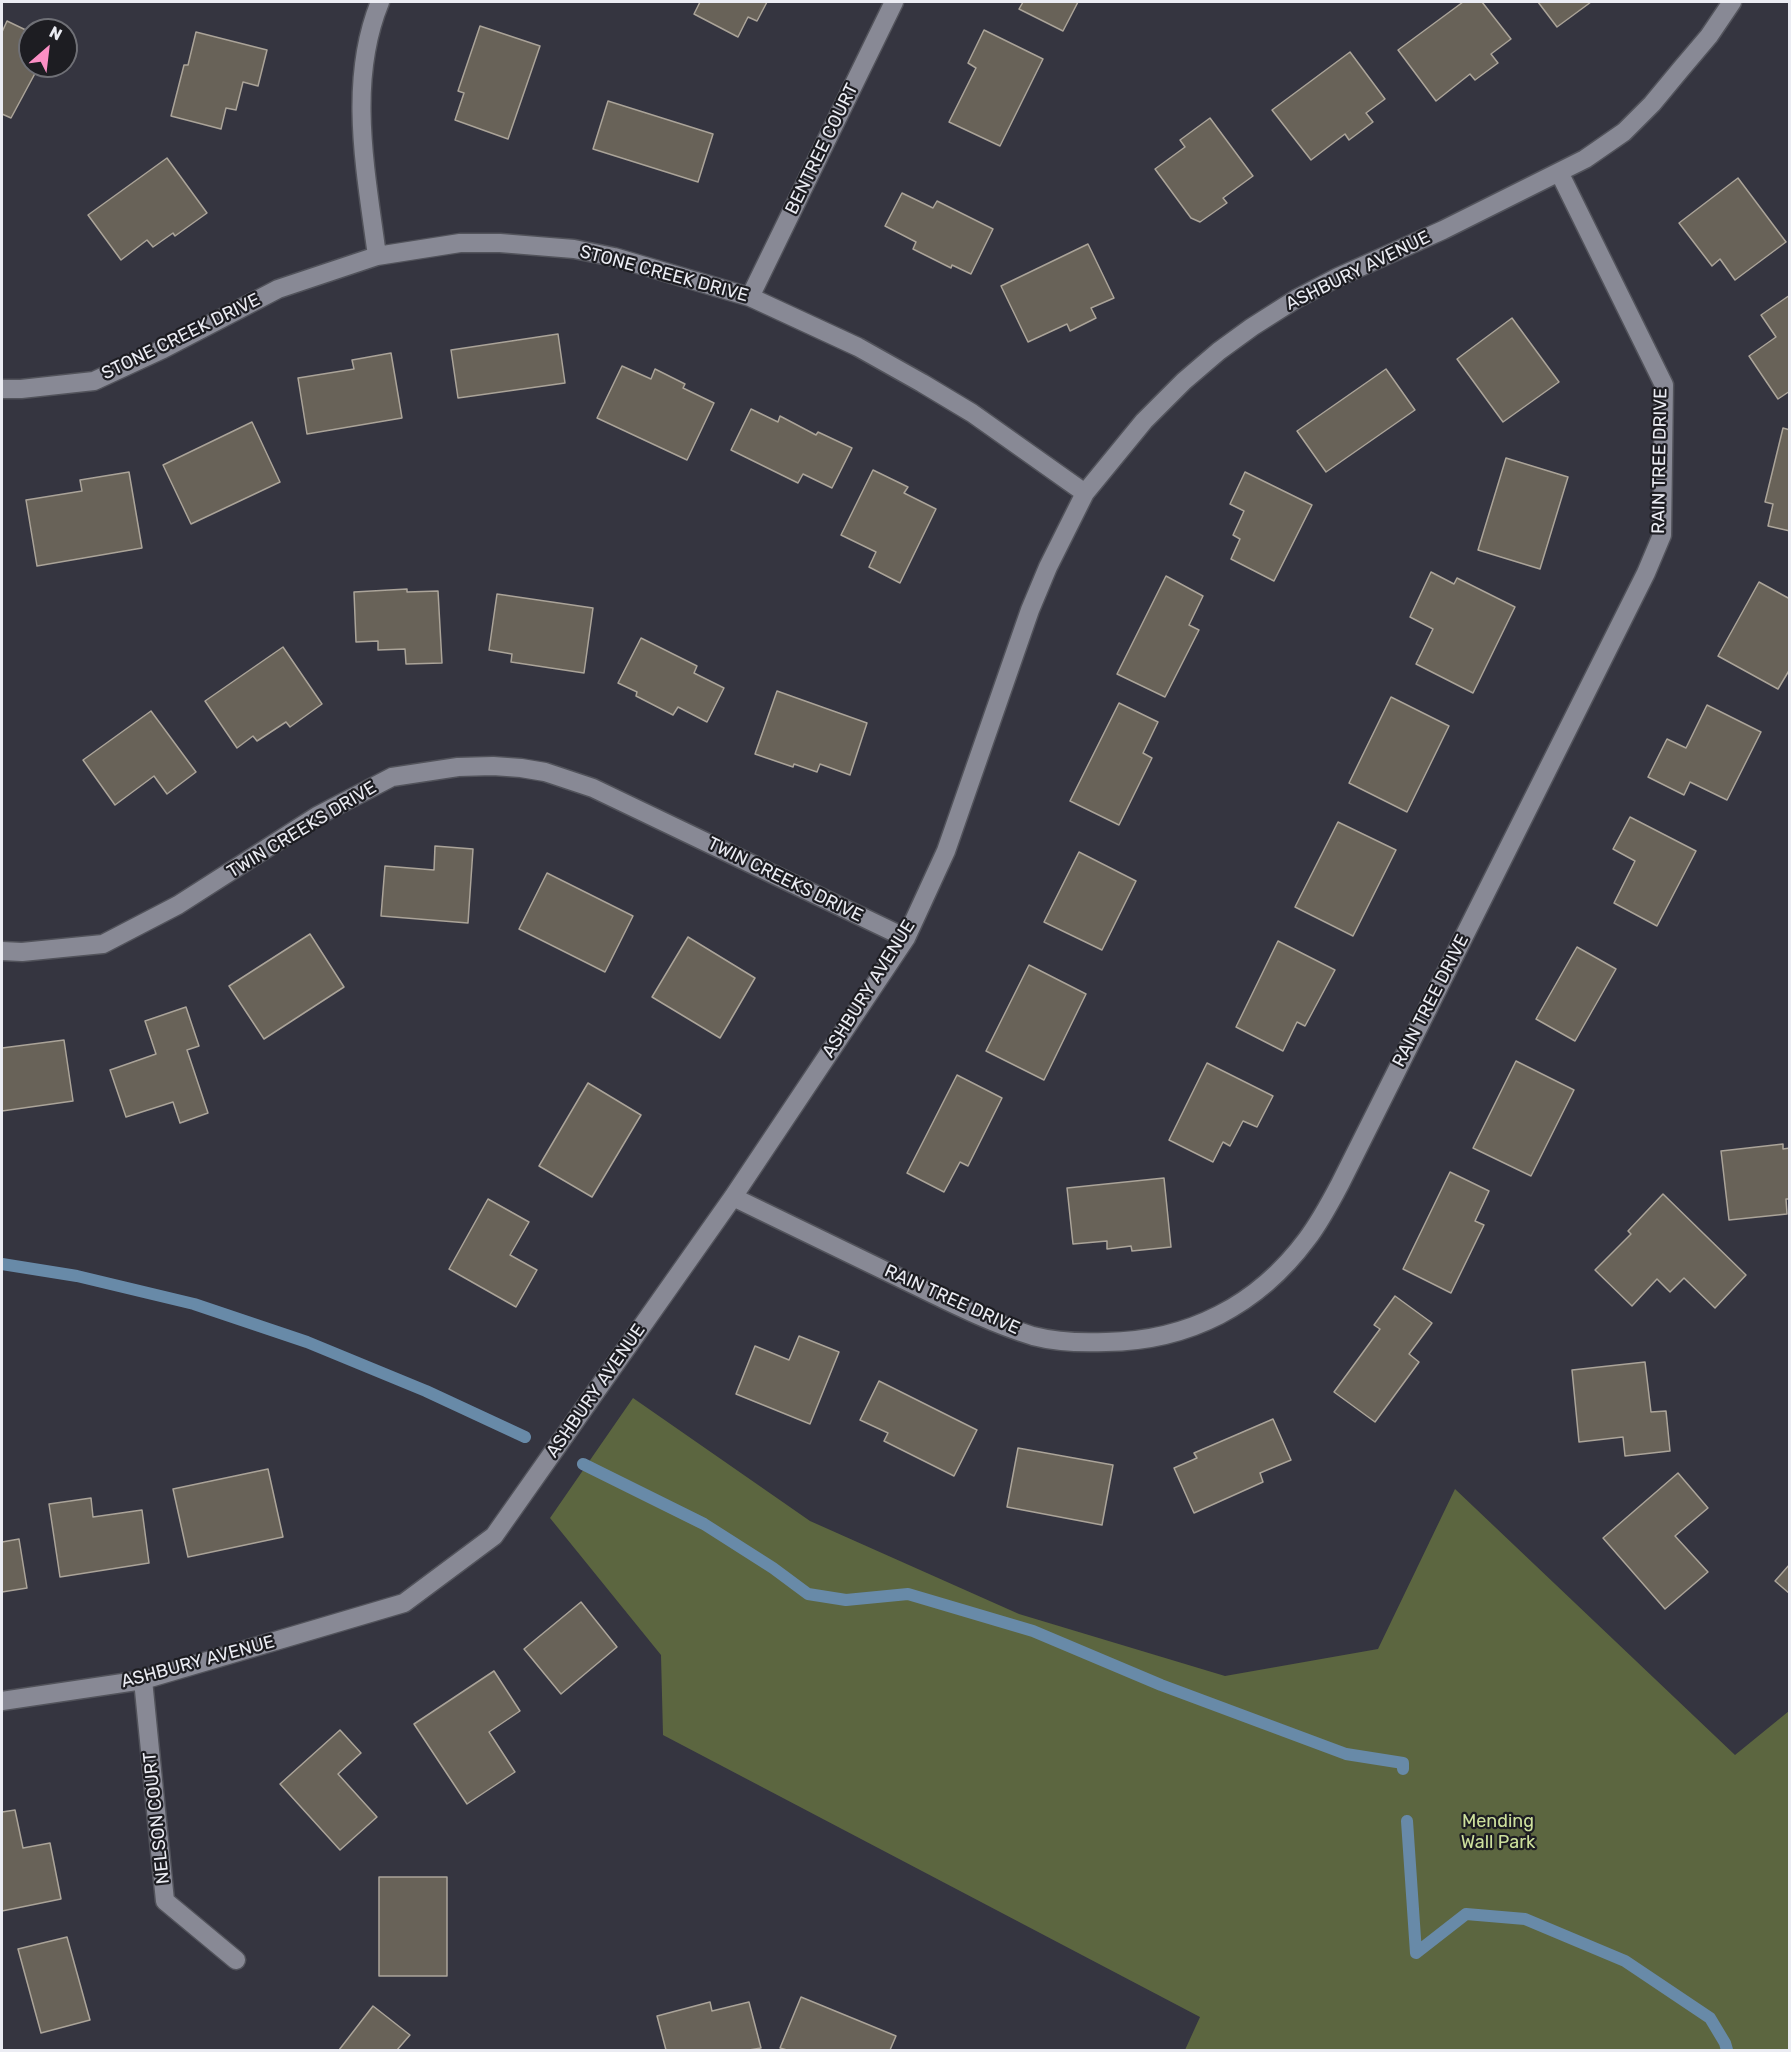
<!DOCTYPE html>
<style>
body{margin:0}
#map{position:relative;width:1791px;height:2052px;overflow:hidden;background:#353540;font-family:Rubik,sans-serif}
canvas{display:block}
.frame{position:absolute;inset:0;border:3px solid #ebecf3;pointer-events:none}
.north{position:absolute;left:18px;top:18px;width:60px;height:60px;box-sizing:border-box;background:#1d1d22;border:2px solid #6f7076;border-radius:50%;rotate:28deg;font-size:16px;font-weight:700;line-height:24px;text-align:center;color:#ebecf3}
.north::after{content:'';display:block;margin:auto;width:21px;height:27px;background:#fb8fc5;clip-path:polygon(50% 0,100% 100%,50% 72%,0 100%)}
</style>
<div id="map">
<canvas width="1791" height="2052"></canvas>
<div class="frame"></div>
<div class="north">N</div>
</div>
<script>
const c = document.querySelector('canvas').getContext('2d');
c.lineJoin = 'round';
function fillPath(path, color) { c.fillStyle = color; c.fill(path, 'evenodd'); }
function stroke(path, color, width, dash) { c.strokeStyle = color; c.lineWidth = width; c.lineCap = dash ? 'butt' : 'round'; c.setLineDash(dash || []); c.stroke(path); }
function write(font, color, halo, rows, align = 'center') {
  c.font = font + ' Rubik,sans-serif'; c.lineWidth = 4.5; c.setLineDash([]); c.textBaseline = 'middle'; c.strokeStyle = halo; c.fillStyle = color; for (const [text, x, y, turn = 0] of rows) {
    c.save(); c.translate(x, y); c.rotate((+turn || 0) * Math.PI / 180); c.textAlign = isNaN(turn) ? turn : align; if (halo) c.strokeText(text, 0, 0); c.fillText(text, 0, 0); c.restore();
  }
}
fillPath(new Path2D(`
 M 633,1398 L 810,1521 L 1019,1614 L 1225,1676 L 1378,1649 L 1455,1489 L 1735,1755 L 1789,1711 L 1789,2050 L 1185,2050 L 1200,2017 L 663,1735 L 661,1655 L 550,1518 Z`), '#5c6640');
stroke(new Path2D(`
 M 2,1264 L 77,1276 L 194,1304 L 307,1342 L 426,1391 L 525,1437
 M 583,1464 L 704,1524 L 773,1568 L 808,1594 L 846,1600 L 908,1594 L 1033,1631 L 1161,1685 L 1346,1754 L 1403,1763 L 1403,1769
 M 1407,1821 L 1416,1953 L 1466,1914 L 1525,1919 L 1625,1961 L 1710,2018 L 1725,2043 L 1727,2050`), '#688aa8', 12);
const building = new Path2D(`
 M 700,2 L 767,2 L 757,21 L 748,17 L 738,37 L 694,14 Z
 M 1023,2 L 1078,2 L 1063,31 L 1019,9 Z
 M 1463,2 L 1482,2 L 1511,39 L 1491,54 L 1498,63 L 1475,80 L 1470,74 L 1436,101 L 1398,50 Z
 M 1538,2 L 1591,2 L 1557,27 Z
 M 7,21 L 30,32 L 30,66 L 39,66 L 11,118 L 2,114 L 2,32 Z
 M 480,26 L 540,46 L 508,139 L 455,120 L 464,93 L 458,91 Z
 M 984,30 L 1043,59 L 1000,146 L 949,122 L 976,68 L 968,63 Z
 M 196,32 L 267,50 L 258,86 L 243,82 L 236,110 L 226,108 L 221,129 L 171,116 L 184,65 L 188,65 Z
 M 1350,52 L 1385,99 L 1366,113 L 1373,122 L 1349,140 L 1345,134 L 1311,160 L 1272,110 Z
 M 608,101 L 713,134 L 698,182 L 593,149 Z
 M 1210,118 L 1253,176 L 1223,198 L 1227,203 L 1200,222 L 1191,218 L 1155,169 L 1185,147 L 1180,140 Z
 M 167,158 L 207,213 L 175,236 L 173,233 L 153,247 L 147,240 L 121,260 L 88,215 Z
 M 1738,178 L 1786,242 L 1735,280 L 1720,259 L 1712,266 L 1679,223 Z
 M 902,193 L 933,208 L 937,201 L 993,229 L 971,274 L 952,265 L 951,268 L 913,249 L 916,242 L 885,226 Z
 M 1088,244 L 1114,298 L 1091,308 L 1096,318 L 1070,331 L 1067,324 L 1028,342 L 1001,286 Z
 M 1790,295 L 1790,391 L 1778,399 L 1749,356 L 1776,337 L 1761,315 Z
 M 1512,318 L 1559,382 L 1503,422 L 1457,359 Z
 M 558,334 L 565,383 L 458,398 L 451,350 Z
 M 391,353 L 402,418 L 307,434 L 298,378 L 354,369 L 352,360 Z
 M 622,366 L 651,379 L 655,369 L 685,384 L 683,388 L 714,403 L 687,460 L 597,418 Z
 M 1386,369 L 1415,410 L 1326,472 L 1297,431 Z
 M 751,409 L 778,422 L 780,416 L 816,435 L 818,432 L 852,448 L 832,488 L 803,474 L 798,483 L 731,450 Z
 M 252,422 L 280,482 L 191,524 L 163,465 Z
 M 1783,428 L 1790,430 L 1790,531 L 1768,526 L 1773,504 L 1765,502 Z
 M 1506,458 L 1568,477 L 1540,569 L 1478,550 Z
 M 873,470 L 908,487 L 904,493 L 936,509 L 900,583 L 869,567 L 876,552 L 841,535 Z
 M 129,472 L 142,548 L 37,566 L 26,500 L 82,491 L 80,480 Z
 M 1245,472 L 1312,505 L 1274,581 L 1231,559 L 1240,539 L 1233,535 L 1244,511 L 1230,504 Z
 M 1431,572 L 1454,584 L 1457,578 L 1515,607 L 1473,693 L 1416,664 L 1433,629 L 1410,617 Z
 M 1166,576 L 1203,596 L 1189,625 L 1199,630 L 1165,697 L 1117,674 Z
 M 1759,582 L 1790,599 L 1790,669 L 1778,689 L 1718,656 Z
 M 407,589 L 407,592 L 438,591 L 442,663 L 406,664 L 405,649 L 378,650 L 378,641 L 356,642 L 354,592 Z
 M 497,594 L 593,608 L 584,673 L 511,662 L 512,654 L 489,650 Z
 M 641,638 L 697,666 L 694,673 L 724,688 L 707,722 L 678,707 L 673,715 L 636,696 L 637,692 L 618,683 Z
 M 283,647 L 322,704 L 290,727 L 286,722 L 257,741 L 253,736 L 237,748 L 205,701 Z
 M 777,691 L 867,723 L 850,775 L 820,764 L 817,772 L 794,764 L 793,767 L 755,754 Z
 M 1391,697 L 1449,726 L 1407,812 L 1349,783 Z
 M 1119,703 L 1158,722 L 1143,753 L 1152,758 L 1119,825 L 1070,801 Z
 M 1707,705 L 1761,732 L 1727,800 L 1690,782 L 1684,795 L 1648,777 L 1667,739 L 1686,748 Z
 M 151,711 L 196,772 L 167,794 L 154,776 L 115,805 L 83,760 Z
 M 1630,817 L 1696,851 L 1657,926 L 1614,903 L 1635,861 L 1613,849 Z
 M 1338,822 L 1396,850 L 1353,936 L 1295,907 Z
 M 435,846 L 473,849 L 468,923 L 381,916 L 385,866 L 434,870 Z
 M 1079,852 L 1136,881 L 1102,950 L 1044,922 Z
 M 547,873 L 633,916 L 605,972 L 519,929 Z
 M 310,934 L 344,987 L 264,1039 L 229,986 Z
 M 688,937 L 755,978 L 720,1038 L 652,997 Z
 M 1278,941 L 1335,970 L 1305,1026 L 1297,1022 L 1283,1051 L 1236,1027 Z
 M 1577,947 L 1616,969 L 1575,1041 L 1536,1019 Z
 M 1029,965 L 1086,994 L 1044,1080 L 986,1051 Z
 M 186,1007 L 199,1046 L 187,1050 L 208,1113 L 180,1123 L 173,1102 L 126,1117 L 110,1070 L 156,1054 L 145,1021 Z
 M 64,1040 L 73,1101 L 2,1111 L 2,1048 Z
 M 1516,1061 L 1574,1090 L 1531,1176 L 1473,1148 Z
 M 1207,1063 L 1273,1096 L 1257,1127 L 1243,1121 L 1230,1146 L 1223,1142 L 1213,1162 L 1169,1140 Z
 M 957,1075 L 1002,1098 L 968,1166 L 960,1162 L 944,1192 L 907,1173 Z
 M 588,1083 L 641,1115 L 592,1197 L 539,1166 Z
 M 1783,1144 L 1783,1149 L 1790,1148 L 1790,1199 L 1786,1199 L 1787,1214 L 1729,1220 L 1721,1151 Z
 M 1450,1172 L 1489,1191 L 1475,1221 L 1484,1225 L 1451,1293 L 1403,1269 Z
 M 1164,1178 L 1171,1247 L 1132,1251 L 1131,1246 L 1107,1249 L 1107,1241 L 1073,1244 L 1067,1188 Z
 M 1663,1194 L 1746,1275 L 1715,1308 L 1684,1278 L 1670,1292 L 1657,1279 L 1632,1306 L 1595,1270 L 1631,1234 L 1628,1231 Z
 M 488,1199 L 529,1222 L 510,1255 L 537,1270 L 516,1307 L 449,1269 Z
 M 1395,1296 L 1432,1323 L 1409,1354 L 1419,1362 L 1375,1422 L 1334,1392 L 1380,1329 L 1374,1325 Z
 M 799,1336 L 839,1352 L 810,1424 L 736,1394 L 755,1346 L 789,1360 Z
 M 1645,1362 L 1651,1412 L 1666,1411 L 1670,1451 L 1625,1456 L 1623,1437 L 1579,1442 L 1572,1370 Z
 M 879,1381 L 977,1430 L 954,1476 L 884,1441 L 888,1433 L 860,1420 Z
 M 1273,1419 L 1291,1460 L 1260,1473 L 1263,1482 L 1194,1513 L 1174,1468 L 1197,1458 L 1194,1453 Z
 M 1018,1448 L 1113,1465 L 1102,1525 L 1007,1507 Z
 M 268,1469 L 283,1537 L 188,1557 L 173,1489 Z
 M 1678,1473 L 1708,1508 L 1675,1536 L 1708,1572 L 1665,1609 L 1603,1538 Z
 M 91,1498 L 93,1517 L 142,1510 L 149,1563 L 60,1577 L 49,1504 Z
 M 19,1539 L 27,1588 L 2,1592 L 2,1542 Z
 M 1790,1564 L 1790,1594 L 1775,1581 Z
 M 581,1602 L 617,1647 L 561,1694 L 524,1649 Z
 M 494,1671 L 520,1711 L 489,1732 L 515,1772 L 467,1804 L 414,1724 Z
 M 340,1730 L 361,1753 L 338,1774 L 377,1817 L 340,1850 L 280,1784 Z
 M 15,1810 L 23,1848 L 50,1843 L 61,1899 L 2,1911 L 2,1812 Z
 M 379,1877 L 447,1877 L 447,1976 L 379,1976 Z
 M 67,1937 L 90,2020 L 41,2033 L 18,1949 Z
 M 801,1997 L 896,2036 L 890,2050 L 787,2050 L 780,2048 Z
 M 710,2002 L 712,2011 L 749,2002 L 761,2048 L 749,2050 L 666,2050 L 657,2016 Z
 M 373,2006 L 410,2035 L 397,2050 L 339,2050 Z`);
fillPath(building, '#686258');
stroke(building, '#aba499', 1.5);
const street = new Path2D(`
 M 377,256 C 366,172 347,82 380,2
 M 750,297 L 894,2
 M 2,389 L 21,389 L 94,381 L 163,349 L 278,289 L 377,256 L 460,243 L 500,243 L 574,249 L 614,257 L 750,297 L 858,347 L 922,383 L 972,413 L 1085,493
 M 2,951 L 22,952 L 103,944 L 178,905 L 317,816 L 392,777 L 458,767 L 493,766 L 521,768 L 545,772 L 593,788 L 906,938
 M 733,1197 C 788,1224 844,1251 900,1278 C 944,1299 987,1322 1033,1336 C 1056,1342 1082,1343 1106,1342 C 1189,1341 1258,1305 1307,1239 C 1320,1222 1330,1203 1340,1184 L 1646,573 L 1662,535 L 1664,385 L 1559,172
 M 143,1680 L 165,1901 L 236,1960
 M 2,1701 L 143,1680 L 404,1603 L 494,1536 L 733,1197 L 906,938 L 946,851 L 1030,610 L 1048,567 L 1085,493 L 1144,421 L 1184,381 L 1219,351 L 1252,327 L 1296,299 L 1338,277 L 1443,230 L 1585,159 L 1624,132 L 1652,104 L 1681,69 L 1709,36 L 1732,2`);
stroke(street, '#52535b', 21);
stroke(street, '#888995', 18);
write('18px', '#ebecf3', '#1d1d22', [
 ["BENTREE COURT",822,149,-64],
 ["ASHBURY AVENUE",1358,271,-26],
 ["STONE CREEK DRIVE",664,274,15],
 ["STONE CREEK DRIVE",181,337,-26],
 ["RAIN TREE DRIVE",1660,461,-89],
 ["TWIN CREEKS DRIVE",302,830,-31],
 ["TWIN CREEKS DRIVE",785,880,26],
 ["ASHBURY AVENUE",869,989,-58],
 ["RAIN TREE DRIVE",1431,1001,-63],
 ["RAIN TREE DRIVE",952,1300,24],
 ["ASHBURY AVENUE",596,1391,-55],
 ["ASHBURY AVENUE",198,1662,-15],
 ["NELSON COURT",157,1818,-96]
]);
write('18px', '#cde09d', '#1d1d22', [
 ["Mending",1498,1822],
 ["Wall Park",1498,1843]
]);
</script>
